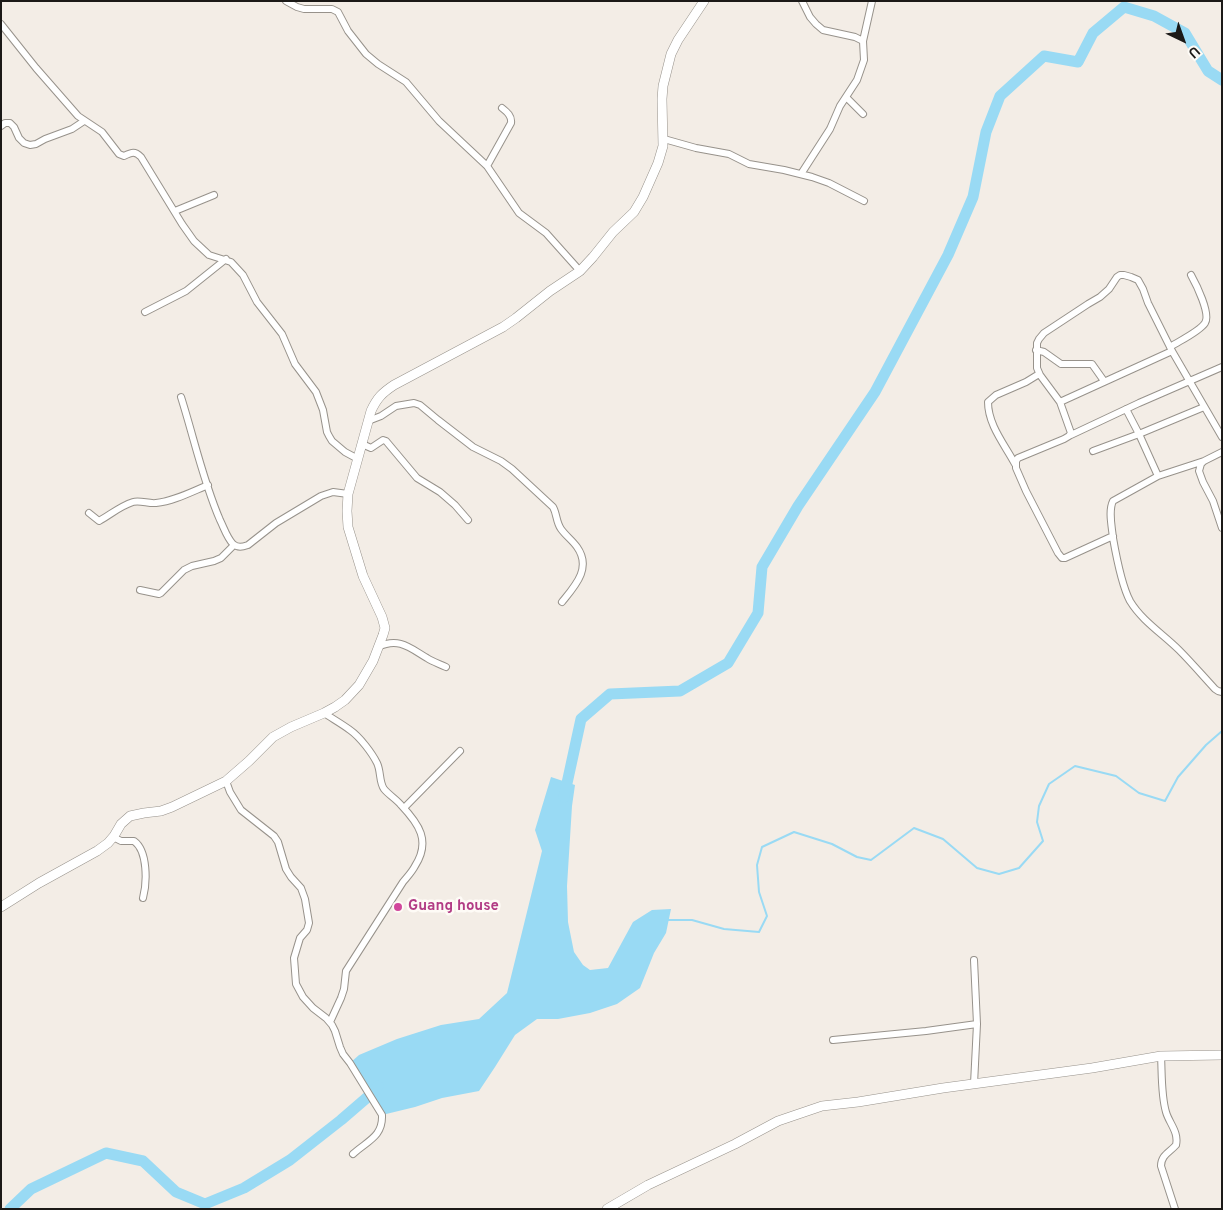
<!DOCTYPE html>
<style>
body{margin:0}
#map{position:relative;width:1223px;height:1210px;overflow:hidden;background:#f3ede6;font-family:Overpass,sans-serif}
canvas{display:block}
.frame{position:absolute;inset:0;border:2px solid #1b1917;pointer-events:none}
.north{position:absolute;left:1158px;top:15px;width:50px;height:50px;-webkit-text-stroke:4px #fefbf6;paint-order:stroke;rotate:138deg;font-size:14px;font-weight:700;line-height:20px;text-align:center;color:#1b1917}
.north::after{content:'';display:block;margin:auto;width:18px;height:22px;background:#1b1917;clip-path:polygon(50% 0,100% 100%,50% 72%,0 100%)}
</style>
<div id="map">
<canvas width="1223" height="1210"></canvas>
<div class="frame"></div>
<div class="north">U</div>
</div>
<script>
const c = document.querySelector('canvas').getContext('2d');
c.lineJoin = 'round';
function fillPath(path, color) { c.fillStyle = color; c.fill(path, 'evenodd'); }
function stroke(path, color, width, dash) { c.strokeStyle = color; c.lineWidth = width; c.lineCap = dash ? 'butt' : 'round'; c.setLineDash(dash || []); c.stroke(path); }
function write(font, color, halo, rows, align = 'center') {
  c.font = font + ' Overpass,sans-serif'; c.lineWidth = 5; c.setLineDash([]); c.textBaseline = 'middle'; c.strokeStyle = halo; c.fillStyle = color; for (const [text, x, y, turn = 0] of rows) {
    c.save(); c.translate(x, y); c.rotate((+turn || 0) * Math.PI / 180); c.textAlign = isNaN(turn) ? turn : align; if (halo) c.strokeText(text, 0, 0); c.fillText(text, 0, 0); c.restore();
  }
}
fillPath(new Path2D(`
 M 551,777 L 575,785 L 572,806 L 567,886 L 568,922 L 574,952 L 583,965 L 590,970 L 608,968 L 633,922 L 652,910 L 671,909 L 666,933 L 654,953 L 640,988 L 617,1004 L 590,1013 L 558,1019 L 537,1019 L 515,1035 L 495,1067 L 479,1091 L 442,1098 L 415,1107 L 382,1115 L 350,1063 L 359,1055 L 397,1039 L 441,1025 L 479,1019 L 507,993 L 542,851 L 535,830 Z`), '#99daf4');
stroke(new Path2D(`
 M 667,920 L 692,920 L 724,929 L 759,932 L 767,916 L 759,892 L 757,865 L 762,847 L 794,832 L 832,844 L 857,857 L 871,860 L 914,828 L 943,839 L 977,868 L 999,874 L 1019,868 L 1043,841 L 1037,822 L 1039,806 L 1049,784 L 1075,766 L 1116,776 L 1139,793 L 1165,801 L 1178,777 L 1206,745 L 1222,731`), '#99daf4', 2);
stroke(new Path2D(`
 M 564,797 L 581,719 L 610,694 L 680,691 L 728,663 L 758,613 L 762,567 L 798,506 L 875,392 L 948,255 L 973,197 L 986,132 L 1000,96 L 1044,56 L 1078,62 L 1093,33 L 1124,7 L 1154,16 L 1185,33 L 1208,71 L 1222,80
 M 10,1209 L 31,1189 L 106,1153 L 143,1161 L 176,1192 L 205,1204 L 244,1188 L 290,1160 L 341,1120 L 370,1095 L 378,1086`), '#99daf4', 11);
const street = new Path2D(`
 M 286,1 L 297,7 L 304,9 L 332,9 L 338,12 L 348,31 L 366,54 L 378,64 L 406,82 L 439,121 L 487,166 L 519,213 L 546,233 L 580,271
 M 1,24 L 36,68 L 78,116 L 102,132 L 119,154 L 124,156 C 132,152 135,151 141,157 L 182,224 L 194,241 L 209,255 L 231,262 L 243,275 L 257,302 L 282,334 L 295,364 L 316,392 L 323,410 L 327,432 L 329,436 L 332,441 L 345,452 L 358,459
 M 863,41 L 872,1
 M 846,97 L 863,114
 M 1,126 L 5,123 L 10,123 L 14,127 L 19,138 L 24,143 L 30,145 L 36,144 L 45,139 L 72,129 L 84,121
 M 664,139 L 696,148 L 729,154 L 749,164 L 784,170 L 812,177 L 829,183 L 864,201
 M 487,166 L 511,123 C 512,116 507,112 502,108
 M 801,174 L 830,129 L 840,106 L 857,80 L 864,60 L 863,41 L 855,37 L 823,30 L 816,24 L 810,17 L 802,1
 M 175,211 L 214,195
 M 145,312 L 186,291 L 226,259
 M 1170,347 C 1179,341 1199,332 1205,323 C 1211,314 1196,284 1191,275
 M 1036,350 L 1044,352 L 1061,364 L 1092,364 L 1104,381
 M 181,397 C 194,438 203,481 220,520 C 224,528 227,538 233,544 C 238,548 242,547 248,545 L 276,523 L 321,496 L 333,492 L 348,494
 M 1060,402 L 1172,351
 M 1126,409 L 1139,434 L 1158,476
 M 368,421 L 381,416 L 396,406 L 414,403 L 420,405 L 438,420 L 473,447 L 501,461 L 512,469 L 553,507 C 557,514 556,522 561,529 C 566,536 572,540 577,547 C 592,568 575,586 562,602
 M 1071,435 L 1139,403 L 1222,367
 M 362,444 L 371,448 L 383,440 L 386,441 L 417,478 L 440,492 L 455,505 L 468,520
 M 1093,451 L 1139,434 L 1204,407
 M 1222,452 L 1204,461 L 1201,464 L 1199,471 L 1203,482 L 1213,501 L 1222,528
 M 1204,461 L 1158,476 L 1113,501 C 1108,511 1112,527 1113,538 C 1116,555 1122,586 1130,601 C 1142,621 1163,634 1179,650 C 1191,662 1203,676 1215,689 L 1218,691 L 1222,692
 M 1015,464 C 1005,445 988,425 988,402 L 996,395 L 1026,382 L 1039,374
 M 89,513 L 99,521 C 110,515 120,506 133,502 C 140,500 149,504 156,503 C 174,501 191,492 208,485
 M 1113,536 L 1065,558 L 1062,558 L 1058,553 L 1026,491 L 1016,468 L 1016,461 L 1018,458 L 1064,439 L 1069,436 L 1071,433 L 1060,402 L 1040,375 L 1037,368 L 1037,343 L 1039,339 L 1044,333 L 1088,304 L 1100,297 L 1109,289 L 1117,277 L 1120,275 L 1124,275 L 1131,277 L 1138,280 L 1143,289 L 1148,303 L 1172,351 L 1222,437
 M 140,590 L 159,594 L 161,593 L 184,570 L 192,566 L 214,561 L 221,558 L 234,545
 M 378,647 C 399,637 410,648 427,658 C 433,662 440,664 446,667
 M 324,713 C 333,719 342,724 350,730 C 360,737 372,753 377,763 C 381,771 379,782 384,789 C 389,795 396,799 401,805 C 419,824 431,841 415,866 C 412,872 407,877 403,882 L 346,971 L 344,989 L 341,998 L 330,1022
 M 226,781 L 230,792 L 241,810 L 274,836 L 278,842 L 286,869 L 291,877 L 301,888 L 305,899 L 309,923 L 307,930 L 300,938 L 294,958 L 296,984 L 303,997 L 313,1008 L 326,1018 L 332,1025 L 335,1031 L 340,1047 L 343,1054 L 350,1063 L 382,1115 C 383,1137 367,1141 353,1154
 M 404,808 L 460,751
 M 113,837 L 121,841 L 134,841 C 148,851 147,883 143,898
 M 974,960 L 977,1024 L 974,1084
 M 833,1040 L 926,1031 L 977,1024
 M 1161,1056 C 1162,1073 1161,1095 1166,1112 C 1169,1123 1179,1132 1176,1145 C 1170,1152 1161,1155 1161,1166 L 1175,1209`);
const secondary = new Path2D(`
 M 1,907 L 39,883 L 97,851 L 108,843 L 114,836 L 121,824 L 130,816 L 144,813 L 161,811 L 172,807 L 226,781 L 249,761 L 273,737 L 291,727 L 324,713 L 335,707 L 345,700 L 359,685 L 373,661 L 383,635 L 385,628 L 382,617 L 363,576 L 348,527 L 347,511 L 348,494 L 371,411 C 377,398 382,393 394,385 L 503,327 L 516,318 L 550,291 L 580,271 L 593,257 L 613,232 L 634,212 L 643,197 L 658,163 L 663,146 L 662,99 L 663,86 L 671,54 L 678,40 L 704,1
 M 607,1209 L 648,1185 L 735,1144 L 778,1121 L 822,1106 L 858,1102 L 943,1088 L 1092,1068 L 1161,1056 L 1222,1055`);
stroke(street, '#97928b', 8);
stroke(secondary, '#97928b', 10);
stroke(street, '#fff', 6);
stroke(secondary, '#fff', 9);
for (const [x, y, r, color] of [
 [398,907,5,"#d1479c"]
]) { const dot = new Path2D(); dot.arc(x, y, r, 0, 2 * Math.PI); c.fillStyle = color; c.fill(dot); stroke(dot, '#fefbf6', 2); }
write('bold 15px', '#b23c85', '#fefbf6', [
 ["Guang house",408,907]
], 'left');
</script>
